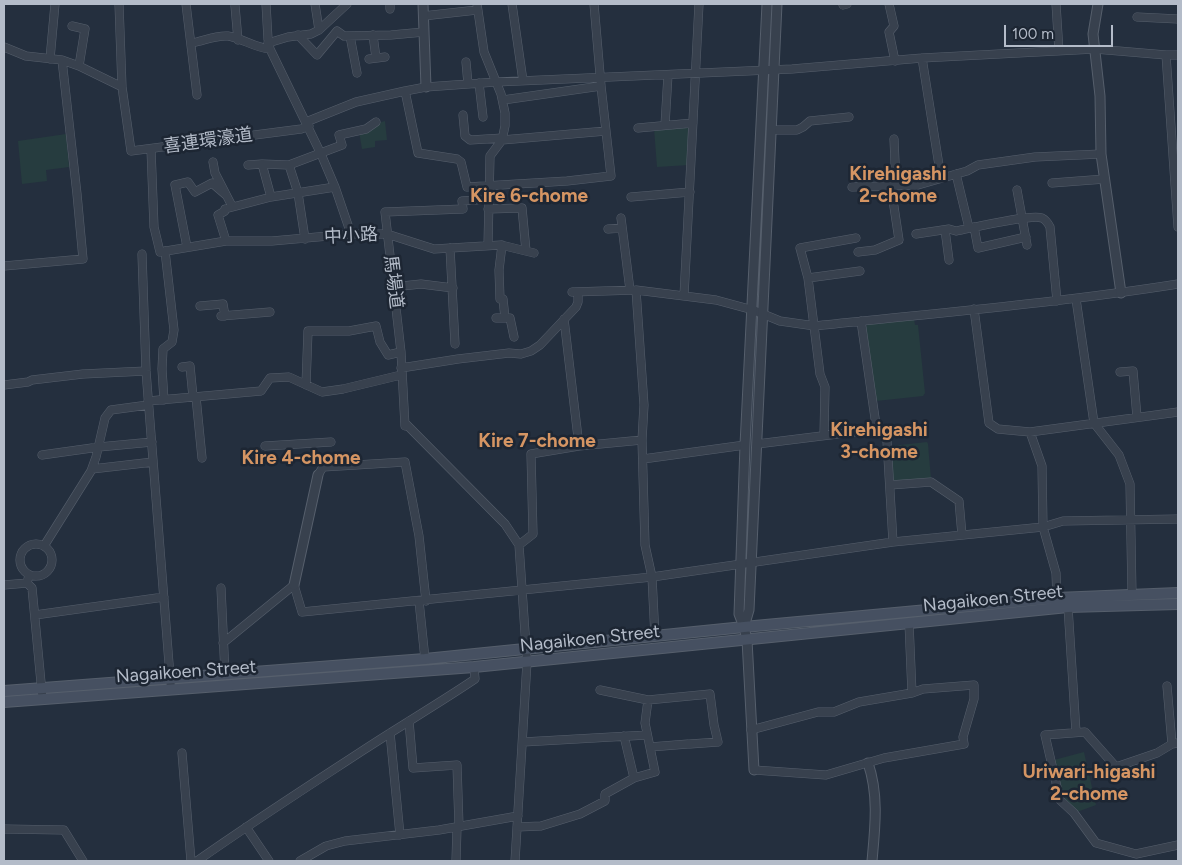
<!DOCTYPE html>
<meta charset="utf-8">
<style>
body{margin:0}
#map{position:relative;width:1182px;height:865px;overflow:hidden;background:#242f3e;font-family:Figtree,sans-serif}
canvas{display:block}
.frame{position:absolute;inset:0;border:5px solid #b4bcc9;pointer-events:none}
.scale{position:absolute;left:1004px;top:25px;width:109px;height:22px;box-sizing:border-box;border:2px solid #b4bcc9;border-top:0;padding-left:6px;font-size:15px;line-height:18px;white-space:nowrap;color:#b4bcc9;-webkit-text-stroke:4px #1d2633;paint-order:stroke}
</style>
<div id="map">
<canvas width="1182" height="865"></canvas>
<div class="frame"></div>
<div class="scale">100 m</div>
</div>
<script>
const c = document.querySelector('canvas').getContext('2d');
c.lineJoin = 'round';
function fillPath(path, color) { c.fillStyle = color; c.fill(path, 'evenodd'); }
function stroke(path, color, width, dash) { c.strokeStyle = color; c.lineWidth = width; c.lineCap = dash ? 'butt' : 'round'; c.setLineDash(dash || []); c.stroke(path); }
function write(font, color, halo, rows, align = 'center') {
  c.font = font + ' Figtree,"Noto Sans JP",sans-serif'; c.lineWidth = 5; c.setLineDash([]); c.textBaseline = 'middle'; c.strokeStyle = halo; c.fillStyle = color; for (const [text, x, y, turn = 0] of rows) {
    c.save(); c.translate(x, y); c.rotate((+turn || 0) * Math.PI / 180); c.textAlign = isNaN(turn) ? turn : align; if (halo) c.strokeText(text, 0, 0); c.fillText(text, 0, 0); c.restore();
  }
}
fillPath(new Path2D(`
 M 385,121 L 387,140 L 375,141 L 375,147 L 362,149 L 359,131 L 378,123 Z
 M 690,126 L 689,165 L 657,167 L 654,128 Z
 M 66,134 L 69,167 L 46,170 L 47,181 L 22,184 L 18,141 Z
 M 914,319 L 915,325 L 918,325 L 925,393 L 923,396 L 876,401 L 866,327 L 869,323 Z
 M 927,442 L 928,444 L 931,479 L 895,482 L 893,481 L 890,447 L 891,446 Z
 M 1084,752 L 1096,805 L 1077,812 L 1062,799 L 1054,760 Z`), '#263c3f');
const minor = new Path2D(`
 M 119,4 L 122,87 L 131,151 L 301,129 L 309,126
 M 186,4 L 197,95
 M 266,4 L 268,39 L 270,49 L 321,154 L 335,187 L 351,234
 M 315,4 L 319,30
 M 477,4 L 484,52 L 501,94 L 505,113 L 505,126 L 502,140 L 490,156 L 488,245
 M 512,4 L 523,81
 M 889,4 L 894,26 L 889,32 L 895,61
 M 1056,4 L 1059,51
 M 843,5 L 847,4
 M 235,6 L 238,40
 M 390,9 L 390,4
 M 423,16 L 477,10
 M 1137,17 L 1178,19
 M 72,26 L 85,29 L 79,66
 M 298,35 L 317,55 L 337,31 L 344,36 L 391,35 L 424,32
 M 373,35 L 376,58
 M 350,36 L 357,73
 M 192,43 C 204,41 215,35 228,36 C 242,38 255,48 270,49
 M 268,43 L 288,37 L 311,34 L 319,30 L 347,4
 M 4,47 L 26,56 L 62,60 L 79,66 L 122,87
 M 1166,55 L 1178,227
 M 922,58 L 941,178
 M 50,59 L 55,4
 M 369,59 L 385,57
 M 466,62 L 468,84
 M 479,83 L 483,117
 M 405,91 L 418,153 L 457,159 L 461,162 L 467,187 L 567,181 L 611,176 L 601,86 L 594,4
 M 503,100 L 601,86
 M 463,115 L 465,136 L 470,140 L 503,138
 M 306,122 L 356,102 L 405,91 L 426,87 L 496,82 L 792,69 L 922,58 L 1095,49 L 1166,55 L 1178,55
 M 665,125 L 668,75
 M 638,128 L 693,123
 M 771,130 L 797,130 L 803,127 L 810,121 L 849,117
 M 894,139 L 896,186
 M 502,140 L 606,131
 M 151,149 L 154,227 L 160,252 L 226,241 L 272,241 L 351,234 L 387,234 L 434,249 L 501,245 L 534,253
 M 213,162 L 215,173 L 232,206
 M 262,164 L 271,197
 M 248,165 L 262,164 L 289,165 L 342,145 L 339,135 L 366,129 L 376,122
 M 289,165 L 298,193 L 305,239
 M 956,174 L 969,228
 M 1052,183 L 1105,179
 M 852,187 L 918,185 L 967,171 L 978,165 L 1035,157 L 1101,154
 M 1017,190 L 1027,245
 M 631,197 L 690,192
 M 488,209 L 522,208 L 526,251
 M 621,218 L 630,290
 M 974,227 L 978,248 L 1026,237
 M 608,229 L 622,228
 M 945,230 L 949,260
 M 916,234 L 949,229 L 956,231 C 972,228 1030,214 1042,218 C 1046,220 1048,223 1050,227 L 1057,301
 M 226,241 L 218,215 L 225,211 L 225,209 L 271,197 L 335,187
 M 187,247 L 175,185 L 188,182 L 195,192 L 212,183 L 226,195
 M 450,248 L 455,344
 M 858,252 L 875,250 L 899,240 L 891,187
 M 142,254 L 146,371 L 171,689
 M 4,266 L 83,259 L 77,194 L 62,60
 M 808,278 L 860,271
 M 393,287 L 421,284 L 453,288
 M 636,290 L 644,405 L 642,440 L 645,545 L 652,577 L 655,637
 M 572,292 L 636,290 L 716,300 L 753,310 L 780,321 L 815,326 C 936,313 1058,303 1178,284
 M 684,296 L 699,4
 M 500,299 L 499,270 L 502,245
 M 503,299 L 505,318
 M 1076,299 L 1094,423 L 1119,455 L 1130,484 L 1132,594
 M 200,306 L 223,304 L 225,316
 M 974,309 L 989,423 L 998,429 L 1030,432 L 1178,412
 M 221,316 L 270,312
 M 496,318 L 510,318 L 514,337
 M 564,319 L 579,446
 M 861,321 L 876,425 L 887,441 L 893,542
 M 182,367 L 190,366 L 193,397
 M 401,368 L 458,359 L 509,353 L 521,354 L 531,351 L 540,345 L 576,307 L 578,302 L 578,292
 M 1120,372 L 1133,371 L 1137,417
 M 4,385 L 28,382 L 32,380 L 83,374 L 146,371
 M 306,385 L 308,331 L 349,331 L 376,326 L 380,342 L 388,355 L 401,352
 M 196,397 L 202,458
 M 164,400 L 162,369 L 163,349 L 172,342 L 174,330 L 165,251
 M 148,401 L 261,391 L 270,378 L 289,377 L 322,392 L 343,389 L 401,375
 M 405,423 L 505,524 L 519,545 L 527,662 L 515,861
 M 405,426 L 401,352 L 385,212 L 463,209 L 462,201 L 488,199
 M 1030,432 L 1042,466 L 1043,527 L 1056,573 L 1057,598
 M 824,435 L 825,387 L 820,374 L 808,278 L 800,248 L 856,238
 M 757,444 L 878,429
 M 265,446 L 331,442
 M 42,455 L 99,447 L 152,442
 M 643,459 L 745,445
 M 92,469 L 153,462
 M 318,475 L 323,467 L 405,462 L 419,536 L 426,601
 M 890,485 L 931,482 L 959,501 L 962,535
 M20 560a16 16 0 1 1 32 0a16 16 0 1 1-32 0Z
 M 519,545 L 533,534 L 531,454 L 579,446 L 642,440
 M 44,546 L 91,471 L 96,457 L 105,418 L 111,410 L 148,405
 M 29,575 L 27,583 L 32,588 L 42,693
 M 4,585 L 27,583
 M 221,588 L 225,674
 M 419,601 L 425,659
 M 1068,607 L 1076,732
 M 35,615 L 164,597
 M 909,623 L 912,693
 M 223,643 L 294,585 L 302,612 L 652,577 L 893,542 L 1043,527 L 1063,521 L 1178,519
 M 1167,686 L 1172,744
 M 600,690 L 648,700 L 710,694 L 714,725 L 718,742 L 690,744
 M 409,721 L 413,768 L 457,765 L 459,826
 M 751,730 L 818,712 L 834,712 L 859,702 L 912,693 L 923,689 L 974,685 L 974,699 L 963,737 L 964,744 L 884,758 L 826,775 L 754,770
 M 390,733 L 400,835
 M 624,736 L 634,778
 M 523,742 L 647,735
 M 1178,743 L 1172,744 L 1157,753 L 1116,767 L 1085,732 L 1045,735 L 1060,800 L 1074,813 L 1096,843 L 1136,854 L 1178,845
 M 650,747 L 688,744
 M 182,753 L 191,861
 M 246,827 L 269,861
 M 517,827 L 541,826 L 580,814 L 605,801 L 605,794 L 634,778 L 655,772 L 645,723 L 648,700
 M 4,829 L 64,830 L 83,861
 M 197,861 C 251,823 307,787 362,751 C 400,726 438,704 475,679 L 474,667
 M 300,861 L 326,846 L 345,841 L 439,830 L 518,816
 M 456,861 L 457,827`);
const tertiary = new Path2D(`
 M 423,4 L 426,87
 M 1098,4 L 1093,34 L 1100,96 L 1101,154 L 1121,293
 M 294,585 L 318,475
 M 744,627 L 749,610 L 777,4
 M 868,763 C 879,795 875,828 872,861
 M 754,770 L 747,640 L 744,627 L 739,614 L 745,445 L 767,4`);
const secondary = new Path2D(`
 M 4,691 L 425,659 L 744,627 L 1057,598 L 1178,593
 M 4,702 L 474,667 L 1068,607 L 1178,604`);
stroke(minor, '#565f6c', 9);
stroke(tertiary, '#565f6c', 11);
stroke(secondary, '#565f6c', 12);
stroke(minor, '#38414e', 8);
stroke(tertiary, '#38414e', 9);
stroke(secondary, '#465061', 10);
write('18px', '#b4bcc9', '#1d2633', [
 ["喜連環濠道",208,141,-8],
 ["中小路",351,236,-3],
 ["馬場道",393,282,83],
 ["Nagaikoen Street",993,599,-6],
 ["Nagaikoen Street",590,639,-6],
 ["Nagaikoen Street",186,672,-4]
]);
write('bold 19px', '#d59563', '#1d2633', [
 ["Kirehigashi",898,174],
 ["2-chome",898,196],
 ["Kire 6-chome",529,196],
 ["Kirehigashi",879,430],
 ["3-chome",879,452],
 ["Kire 7-chome",537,441],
 ["Kire 4-chome",301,458],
 ["Uriwari-higashi",1089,772],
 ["2-chome",1089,794]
]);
</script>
